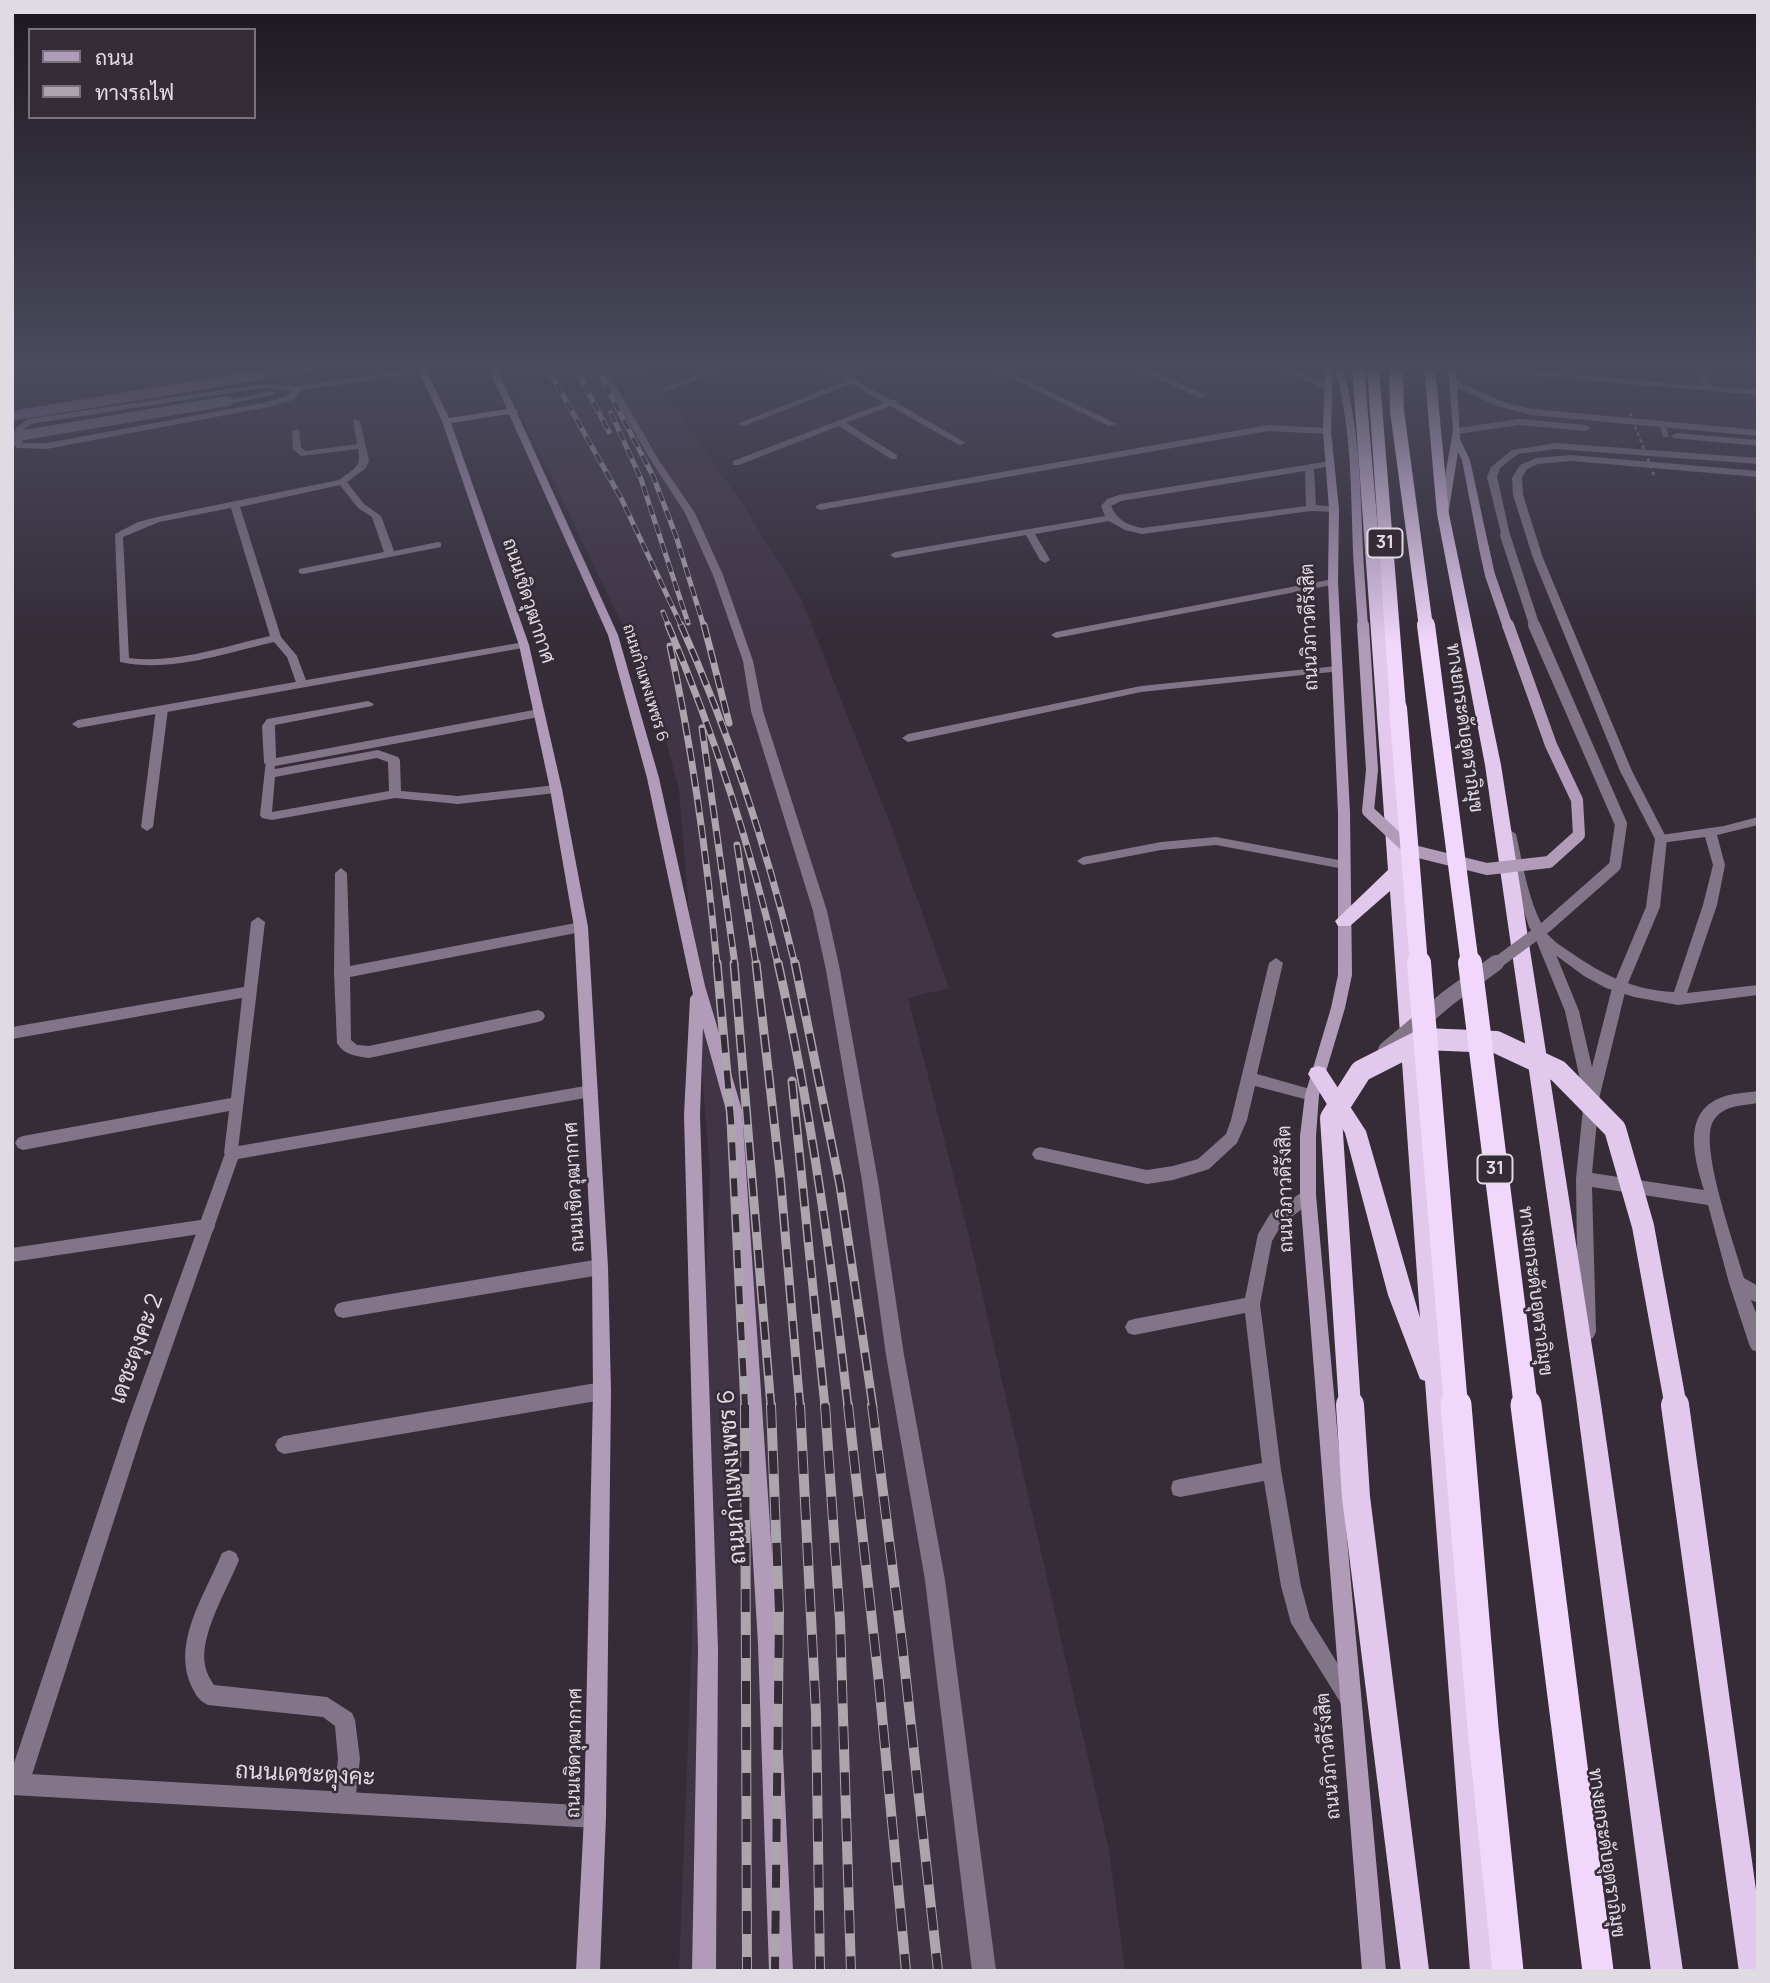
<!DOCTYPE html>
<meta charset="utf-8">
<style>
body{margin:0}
#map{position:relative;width:1770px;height:1983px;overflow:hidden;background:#352c38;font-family:Manrope,Sarabun,sans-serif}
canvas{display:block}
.frame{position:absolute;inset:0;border:14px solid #e0dbe2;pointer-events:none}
.legend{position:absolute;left:28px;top:28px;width:228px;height:91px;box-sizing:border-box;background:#352c38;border:2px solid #79727c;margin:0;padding:9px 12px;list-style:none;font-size:21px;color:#e0dbe2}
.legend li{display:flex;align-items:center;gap:14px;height:35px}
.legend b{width:35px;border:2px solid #79727c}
</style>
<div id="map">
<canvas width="1770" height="1983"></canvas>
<div class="frame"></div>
<ul class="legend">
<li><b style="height:9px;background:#b09bb8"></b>ถนน</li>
<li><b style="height:9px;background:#aca5ae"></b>ทางรถไฟ</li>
</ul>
</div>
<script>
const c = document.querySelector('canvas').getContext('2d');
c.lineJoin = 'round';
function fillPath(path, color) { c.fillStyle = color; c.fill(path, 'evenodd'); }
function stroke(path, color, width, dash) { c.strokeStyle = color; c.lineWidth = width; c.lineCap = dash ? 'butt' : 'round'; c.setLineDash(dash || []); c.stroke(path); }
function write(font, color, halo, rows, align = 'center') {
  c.font = font + ' Manrope,Sarabun,sans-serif'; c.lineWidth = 5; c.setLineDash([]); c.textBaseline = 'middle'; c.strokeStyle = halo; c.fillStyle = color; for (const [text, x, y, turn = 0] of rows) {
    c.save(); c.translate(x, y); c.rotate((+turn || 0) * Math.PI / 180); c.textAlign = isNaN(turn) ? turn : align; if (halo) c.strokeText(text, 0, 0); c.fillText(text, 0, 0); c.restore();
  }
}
fillPath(new Path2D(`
 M 499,367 L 646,367 L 741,502 L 801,598 L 891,826 L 949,988 L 908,998 L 969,1236 L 1109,1850 L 1125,1971 L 679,1971 L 710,1172 L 679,789 L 650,683 Z`), '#403445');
fillPath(new Path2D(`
 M 278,367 L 317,367 L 308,372 L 12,421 L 12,411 Z`), '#886a93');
fillPath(new Path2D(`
 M 717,367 L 728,367 L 668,391 L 661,389 Z
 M 851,379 L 858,381 L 744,426 L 737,424 Z
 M 353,419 L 360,421 L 369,460 L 366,468 L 347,482 L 364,504 L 381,516 L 394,551 L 438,542 L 441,543 L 441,547 L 303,574 L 299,573 L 299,569 L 384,552 L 372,517 L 358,508 L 340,485 L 240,507 L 281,637 L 297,656 L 307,683 L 305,685 L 297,685 L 287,657 L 274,642 C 225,653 171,673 120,662 L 115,534 L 138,522 L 157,517 L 339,480 C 353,469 362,468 358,449 L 301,456 L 293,449 L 292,431 L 299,429 L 301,448 L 306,451 L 357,444 ZM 231,508 L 270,636 C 225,646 176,664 129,658 L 123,537 L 159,522 Z
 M 1659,423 L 1665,423 L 1669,437 L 1663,437 Z
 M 1556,443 L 1758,458 L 1758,464 L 1556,449 L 1518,454 L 1500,468 L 1497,477 L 1510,535 L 1502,537 L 1487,477 L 1491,467 L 1512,450 Z
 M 1571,455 L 1758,471 L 1758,477 L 1571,461 L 1538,464 L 1527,469 L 1522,478 L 1523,495 L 1543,558 L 1632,771 L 1667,839 L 1660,907 L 1626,988 L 1599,1099 L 1592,1173 L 1704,1190 C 1695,1160 1681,1114 1720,1098 C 1732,1093 1745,1093 1758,1091 L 1758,1103 C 1741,1106 1724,1105 1714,1120 C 1697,1142 1736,1249 1744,1278 L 1758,1286 L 1758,1303 L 1751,1300 L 1758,1318 L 1758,1352 L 1752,1350 L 1749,1344 L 1729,1283 L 1708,1205 L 1592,1187 L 1596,1332 L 1593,1338 L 1587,1340 L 1581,1338 L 1578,1332 L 1576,1179 L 1584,1098 L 1565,1011 L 1534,935 L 1541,930 L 1548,935 L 1579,1011 L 1592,1067 L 1612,988 L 1646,907 L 1655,839 L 1620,771 L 1533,558 L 1513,495 L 1512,478 L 1520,465 L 1536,458 Z
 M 1330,461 L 1334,464 L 1333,466 L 1314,469 L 1316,505 L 1337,507 L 1339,509 L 1334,512 L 1311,511 L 1142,534 L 1125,530 L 1109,521 L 1035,534 L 1050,560 L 1045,563 L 1040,560 L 1026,535 L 895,558 L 890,555 L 895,552 L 1105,516 L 1101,506 L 1107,499 L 1119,495 ZM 1305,471 L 1306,506 L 1142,528 C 1127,525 1117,520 1111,506 L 1121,501 Z
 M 1333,579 L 1337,580 L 1337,584 L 1056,638 L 1051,635 L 1056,632 Z
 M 1337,666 L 1342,669 L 1341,671 L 1141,692 L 908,742 L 902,738 L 908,734 L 1141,686 Z
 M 162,706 L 168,709 L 153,827 L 147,831 L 141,827 L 156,709 Z
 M 378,750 L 398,757 L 400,760 L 401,791 L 458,796 L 556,785 L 562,789 L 556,793 L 458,804 L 395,798 L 272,820 L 262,818 L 260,815 L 266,760 L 274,760 L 275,769 ZM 377,758 L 388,762 L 389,791 L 272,812 L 275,777 Z
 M 1216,837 L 1344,861 L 1350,865 L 1344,869 L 1216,845 L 1161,850 L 1083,865 L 1077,861 L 1083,857 L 1161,842 Z
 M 341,868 L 347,873 L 350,966 L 581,922 L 588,927 L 581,932 L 350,977 L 351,1040 L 357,1045 L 369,1046 L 538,1010 L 543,1012 L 545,1016 L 543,1020 L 538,1022 L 369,1058 C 356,1056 344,1055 337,1043 L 334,973 L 335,873 Z
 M 258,917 L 265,922 L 237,1158 L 232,1160 L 227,1158 L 224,1153 L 229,1111 L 23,1150 L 18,1148 L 15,1143 L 18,1138 L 23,1136 L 231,1098 L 242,998 L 12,1039 L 12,1027 L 244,987 L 251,922 Z
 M 1276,958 L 1283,963 L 1257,1074 L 1317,1091 L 1319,1095 L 1317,1099 L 1312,1101 L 1255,1086 L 1247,1120 L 1237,1143 L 1209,1169 L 1203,1171 L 1173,1180 L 1147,1184 L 1035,1159 L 1032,1154 L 1035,1149 L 1040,1147 L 1147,1170 L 1173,1166 L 1198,1159 L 1226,1134 L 1231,1120 L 1269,963 Z
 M 1308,1188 L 1314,1190 L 1316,1195 L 1314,1200 L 1282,1224 L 1272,1241 L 1260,1304 L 1281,1470 L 1301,1586 L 1310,1619 L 1359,1698 L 1356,1705 L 1349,1708 L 1342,1705 L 1291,1623 L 1281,1586 L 1264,1481 L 1180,1497 L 1173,1495 L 1171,1488 L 1173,1481 L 1180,1479 L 1262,1463 L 1245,1313 L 1134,1335 L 1128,1333 L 1125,1327 L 1128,1321 L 1134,1319 L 1245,1298 L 1258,1234 L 1270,1214 Z
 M 207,1219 L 213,1221 L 215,1226 L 213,1231 L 207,1233 L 12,1262 L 12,1248 Z
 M 600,1259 L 606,1262 L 608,1267 L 606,1272 L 600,1275 L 343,1318 L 337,1316 L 334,1310 L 337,1304 L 343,1302 Z
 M 229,1550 L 236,1553 L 239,1560 C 228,1588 199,1635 205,1665 C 206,1672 210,1679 214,1685 L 327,1697 L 352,1713 L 355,1720 L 360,1759 L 355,1803 L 352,1811 L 344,1814 L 336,1811 L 333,1803 L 338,1759 L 335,1726 L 323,1717 L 208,1705 C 199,1701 195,1694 191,1685 C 172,1641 206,1593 222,1553 Z`), '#827587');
fillPath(new Path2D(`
 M 597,367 L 605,367 L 658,459 L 695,513 L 723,575 L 753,661 L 763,711 L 827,911 L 840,970 L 878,1181 L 904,1355 L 945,1580 L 996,1971 L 972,1971 L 925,1580 L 886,1355 L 862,1181 L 826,970 L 813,911 L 751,711 L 743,661 L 713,575 L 685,513 L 650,459 Z
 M 822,367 L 832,367 L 839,371 L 880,367 L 845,374 L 891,400 L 896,400 L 897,403 L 966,443 L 959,445 L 890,406 L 846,423 L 897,455 L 897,459 L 891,459 L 839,426 L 739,465 L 733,465 L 733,461 L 884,403 Z
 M 989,367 L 999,367 L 1116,424 L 1109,426 Z
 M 1134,367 L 1144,367 L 1207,396 L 1200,398 Z
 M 1454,367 L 1484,367 L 1703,386 L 1695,367 L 1703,367 L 1711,386 L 1758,390 L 1758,395 L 1458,369 Z
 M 1451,381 L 1457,381 L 1503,402 L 1532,409 L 1758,430 L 1758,436 L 1532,415 L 1497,406 L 1451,385 Z
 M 1519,419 L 1586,425 L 1590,428 L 1586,431 L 1519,425 L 1457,434 L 1453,431 L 1457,428 Z
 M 1268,425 L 1327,428 L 1331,431 L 1327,434 L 1268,431 L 820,510 L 815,507 L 820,504 Z
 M 1676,433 L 1758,440 L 1758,446 L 1673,438 L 1672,436 Z
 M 524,642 L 528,643 L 528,647 L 78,728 L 72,724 L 78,720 Z
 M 368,701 L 374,704 L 372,706 L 275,725 L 276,758 L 539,709 L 545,713 L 539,717 L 270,767 L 264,763 L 262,726 L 267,719 Z
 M 1758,817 L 1758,825 L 1717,835 L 1725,865 L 1717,905 L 1687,993 L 1758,985 L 1758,995 L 1678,1005 L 1634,997 L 1606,988 L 1584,976 L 1542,945 L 1529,927 L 1516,887 L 1504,834 L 1510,830 L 1516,834 C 1523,865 1528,899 1543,927 C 1549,939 1560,945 1570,952 C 1603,975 1633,990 1674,992 L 1703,905 L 1713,865 L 1705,837 L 1661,843 L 1655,839 L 1661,835 L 1724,826 Z
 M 591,1085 L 596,1087 L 598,1091 L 596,1095 L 591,1097 L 238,1159 L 145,1424 L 29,1784 L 26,1792 L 18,1795 L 12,1792 L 12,1769 L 127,1424 L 227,1148 Z
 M 602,1382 L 608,1385 L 611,1391 L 608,1397 L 602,1400 L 284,1454 L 278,1451 L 275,1445 L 278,1439 L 284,1436 Z`), '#827587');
fillPath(new Path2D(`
 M 1276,367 L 1287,367 L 1330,386 L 1323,388 Z
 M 423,368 L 427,370 L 426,372 L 301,390 L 293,400 L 268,407 L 47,449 L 17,448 L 13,445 L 16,428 L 28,419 L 262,384 L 298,386 ZM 262,388 L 291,391 L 287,396 L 267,402 L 47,443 L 22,443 L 24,429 L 31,424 Z
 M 271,391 L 274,391 L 274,395 L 228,404 L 224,401 Z
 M 12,1773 L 595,1806 L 603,1809 L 606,1817 L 603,1825 L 595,1828 L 12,1795 Z`), '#827587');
fillPath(new Path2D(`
 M 417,367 L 425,367 L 449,418 L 507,409 L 488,367 L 496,367 L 515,409 L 518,411 L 517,413 L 618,635 L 659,778 L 705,986 L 742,1110 L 778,1644 L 793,1971 L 769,1971 L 758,1644 L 726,1110 L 703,1028 L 700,1115 L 718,1649 L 716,1971 L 692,1971 L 698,1649 L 684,1115 L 690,998 L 693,994 L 647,778 L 608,635 L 509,414 L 451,423 L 529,645 L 562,789 L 588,927 L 608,1267 L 611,1391 L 606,1817 L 600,1971 L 576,1971 L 584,1817 L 593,1391 L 592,1267 L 574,927 L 550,789 L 519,645 L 442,421 Z
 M 1325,367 L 1333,367 L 1331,431 L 1339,509 L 1338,582 L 1350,813 L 1352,975 L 1345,1008 L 1319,1095 L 1316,1136 L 1316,1195 L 1386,1971 L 1362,1971 L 1300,1195 L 1300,1136 L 1305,1095 L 1331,1008 L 1338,975 L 1338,813 L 1328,582 L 1329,509 L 1323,431 Z
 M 1334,367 L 1342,367 C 1362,433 1360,501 1364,569 L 1359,572 L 1354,569 C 1350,501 1354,433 1334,367 Z
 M 1448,367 L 1456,367 L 1460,439 L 1470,460 L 1489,548 L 1484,551 L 1479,548 L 1462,460 L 1458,452 L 1449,509 L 1444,512 L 1439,509 L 1453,431 Z`), '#b09bb8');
fillPath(new Path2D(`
 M 1352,367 L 1364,367 L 1502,1971 L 1470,1971 L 1425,1381 L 1420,1379 L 1417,1371 L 1388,1295 L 1345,1133 L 1308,1074 L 1311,1068 L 1318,1066 L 1325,1068 L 1366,1131 L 1420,1318 L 1390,891 L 1350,926 L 1338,926 L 1335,921 L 1388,870 Z
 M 1424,367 L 1435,367 L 1449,514 L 1501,765 L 1600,1397 L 1683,1971 L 1651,1971 L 1576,1397 L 1485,765 L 1437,514 Z`), '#e2c8ed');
fillPath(new Path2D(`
 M 1367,367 L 1379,367 L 1406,708 L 1398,713 L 1390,708 Z`), '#f1d7fb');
const railFar3 = new Path2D(`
 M 547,367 L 622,500 L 682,627
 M 575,367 L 609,432
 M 596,367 L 653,476 L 676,536 L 704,627
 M 611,413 L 641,479 L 688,623
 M 663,612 L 669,627`);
const railFar2 = new Path2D(`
 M 668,625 C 715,736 751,848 778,965
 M 681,625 C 730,734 767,849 795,965
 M 704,625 L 729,723
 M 670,646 C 693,752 707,857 717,965
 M 702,728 L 735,965
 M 737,845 L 756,965`);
const railFar1 = new Path2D(`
 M 717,963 L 731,1119 L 745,1407
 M 734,963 L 771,1407
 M 756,963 L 780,1174 L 800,1407
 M 778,963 C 811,1109 831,1258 848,1407
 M 795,963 L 840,1185 L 873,1407
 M 792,1081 L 825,1407`);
const rail = new Path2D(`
 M 745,1405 L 747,1971
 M 771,1405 L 779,1612 L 775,1971
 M 800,1405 L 816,1713 L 820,1971
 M 825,1405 L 840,1621 L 851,1971
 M 848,1405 L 879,1683 L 906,1971
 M 872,1405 L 902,1643 L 938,1971`);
stroke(railFar3, '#aca5ae', 5);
stroke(railFar2, '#aca5ae', 7);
stroke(railFar1, '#aca5ae', 9);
stroke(rail, '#aca5ae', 10);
stroke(railFar3, '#352c38', 3.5, [10]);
stroke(railFar2, '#352c38', 4.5, [13]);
stroke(railFar1, '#352c38', 6, [18]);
stroke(rail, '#352c38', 8, [23]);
stroke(new Path2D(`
 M 1630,413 L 1654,475`), '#89828b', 2.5, [3.5, 3.5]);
stroke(new Path2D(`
 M 1505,535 L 1535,627`), '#827587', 10);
stroke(new Path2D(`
 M 1494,965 L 1547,926 L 1615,866 L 1621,824 L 1534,625`), '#827587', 12);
stroke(new Path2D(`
 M 1386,1050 L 1448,998 L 1496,963`), '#827587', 16);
stroke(new Path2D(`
 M 12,437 L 228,401`), '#827587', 10);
stroke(new Path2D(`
 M 1484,548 L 1490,575 L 1508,627
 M 1359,569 L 1363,627`), '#b09bb8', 10);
stroke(new Path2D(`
 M 1363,625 L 1372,770 L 1368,811 L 1410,850 L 1487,869 L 1549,862 L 1579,835 L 1577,800 L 1551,745 L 1508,625`), '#b09bb8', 12);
stroke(new Path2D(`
 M 1350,1407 L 1331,1118 L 1361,1071 L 1424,1039 L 1496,1042 L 1558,1071 L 1615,1129 L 1643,1226 L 1676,1407`), '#e2c8ed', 22);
stroke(new Path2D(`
 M 1350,1405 L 1356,1497 L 1415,1971
 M 1675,1405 L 1753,1971`), '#e2c8ed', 28);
stroke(new Path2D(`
 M 1396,367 L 1397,411 L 1426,627`), '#f1d7fb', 14);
stroke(new Path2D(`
 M 1426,625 L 1470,965
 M 1398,708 L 1419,965`), '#f1d7fb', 18);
stroke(new Path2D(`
 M 1419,963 L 1456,1407
 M 1470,963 L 1526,1407`), '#f1d7fb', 24);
stroke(new Path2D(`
 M 1456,1405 L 1483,1728 L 1508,1971
 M 1526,1405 L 1598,1971`), '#f1d7fb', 31);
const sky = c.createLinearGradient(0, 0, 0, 644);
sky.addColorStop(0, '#1d181f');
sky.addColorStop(0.57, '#4b4b5e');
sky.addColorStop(1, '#4b4b5e00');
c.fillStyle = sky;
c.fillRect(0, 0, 1770, 644);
write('16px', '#e0dbe2', '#352c38', [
 ["ถนนกำแพงเพชร 6",645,683,73]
]);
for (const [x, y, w] of [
 [1385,543,35],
 [1495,1169,35]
]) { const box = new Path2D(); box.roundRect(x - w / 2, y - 14.5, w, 29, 5); c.fillStyle = '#352c38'; c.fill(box); stroke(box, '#e0dbe2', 2); }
write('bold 18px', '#e0dbe2', null, [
 ["31",1385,543],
 ["31",1495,1169]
]);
write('19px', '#e0dbe2', '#352c38', [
 ["ถนนเชิดวุฒากาศ",528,601,72],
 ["ถนนวิภาวดีรังสิต",1310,627,-92],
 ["ทางยกระดับอุตราภิมุข",1464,728,82],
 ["ถนนเชิดวุฒากาศ",575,1187,-93],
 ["ถนนวิภาวดีรังสิต",1286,1189,-91],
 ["ทางยกระดับอุตราภิมุข",1535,1291,83],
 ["ถนนเชิดวุฒากาศ",575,1753,-89],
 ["ถนนวิภาวดีรังสิต",1329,1756,-95],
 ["ทางยกระดับอุตราภิมุข",1606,1853,82]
]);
write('23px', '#e0dbe2', '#352c38', [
 ["เดชะตุงคะ 2",137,1349,-70],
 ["ถนนกำแพงเพชร 6",733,1477,-94],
 ["ถนนเดชะตุงคะ",305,1775,3]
]);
</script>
